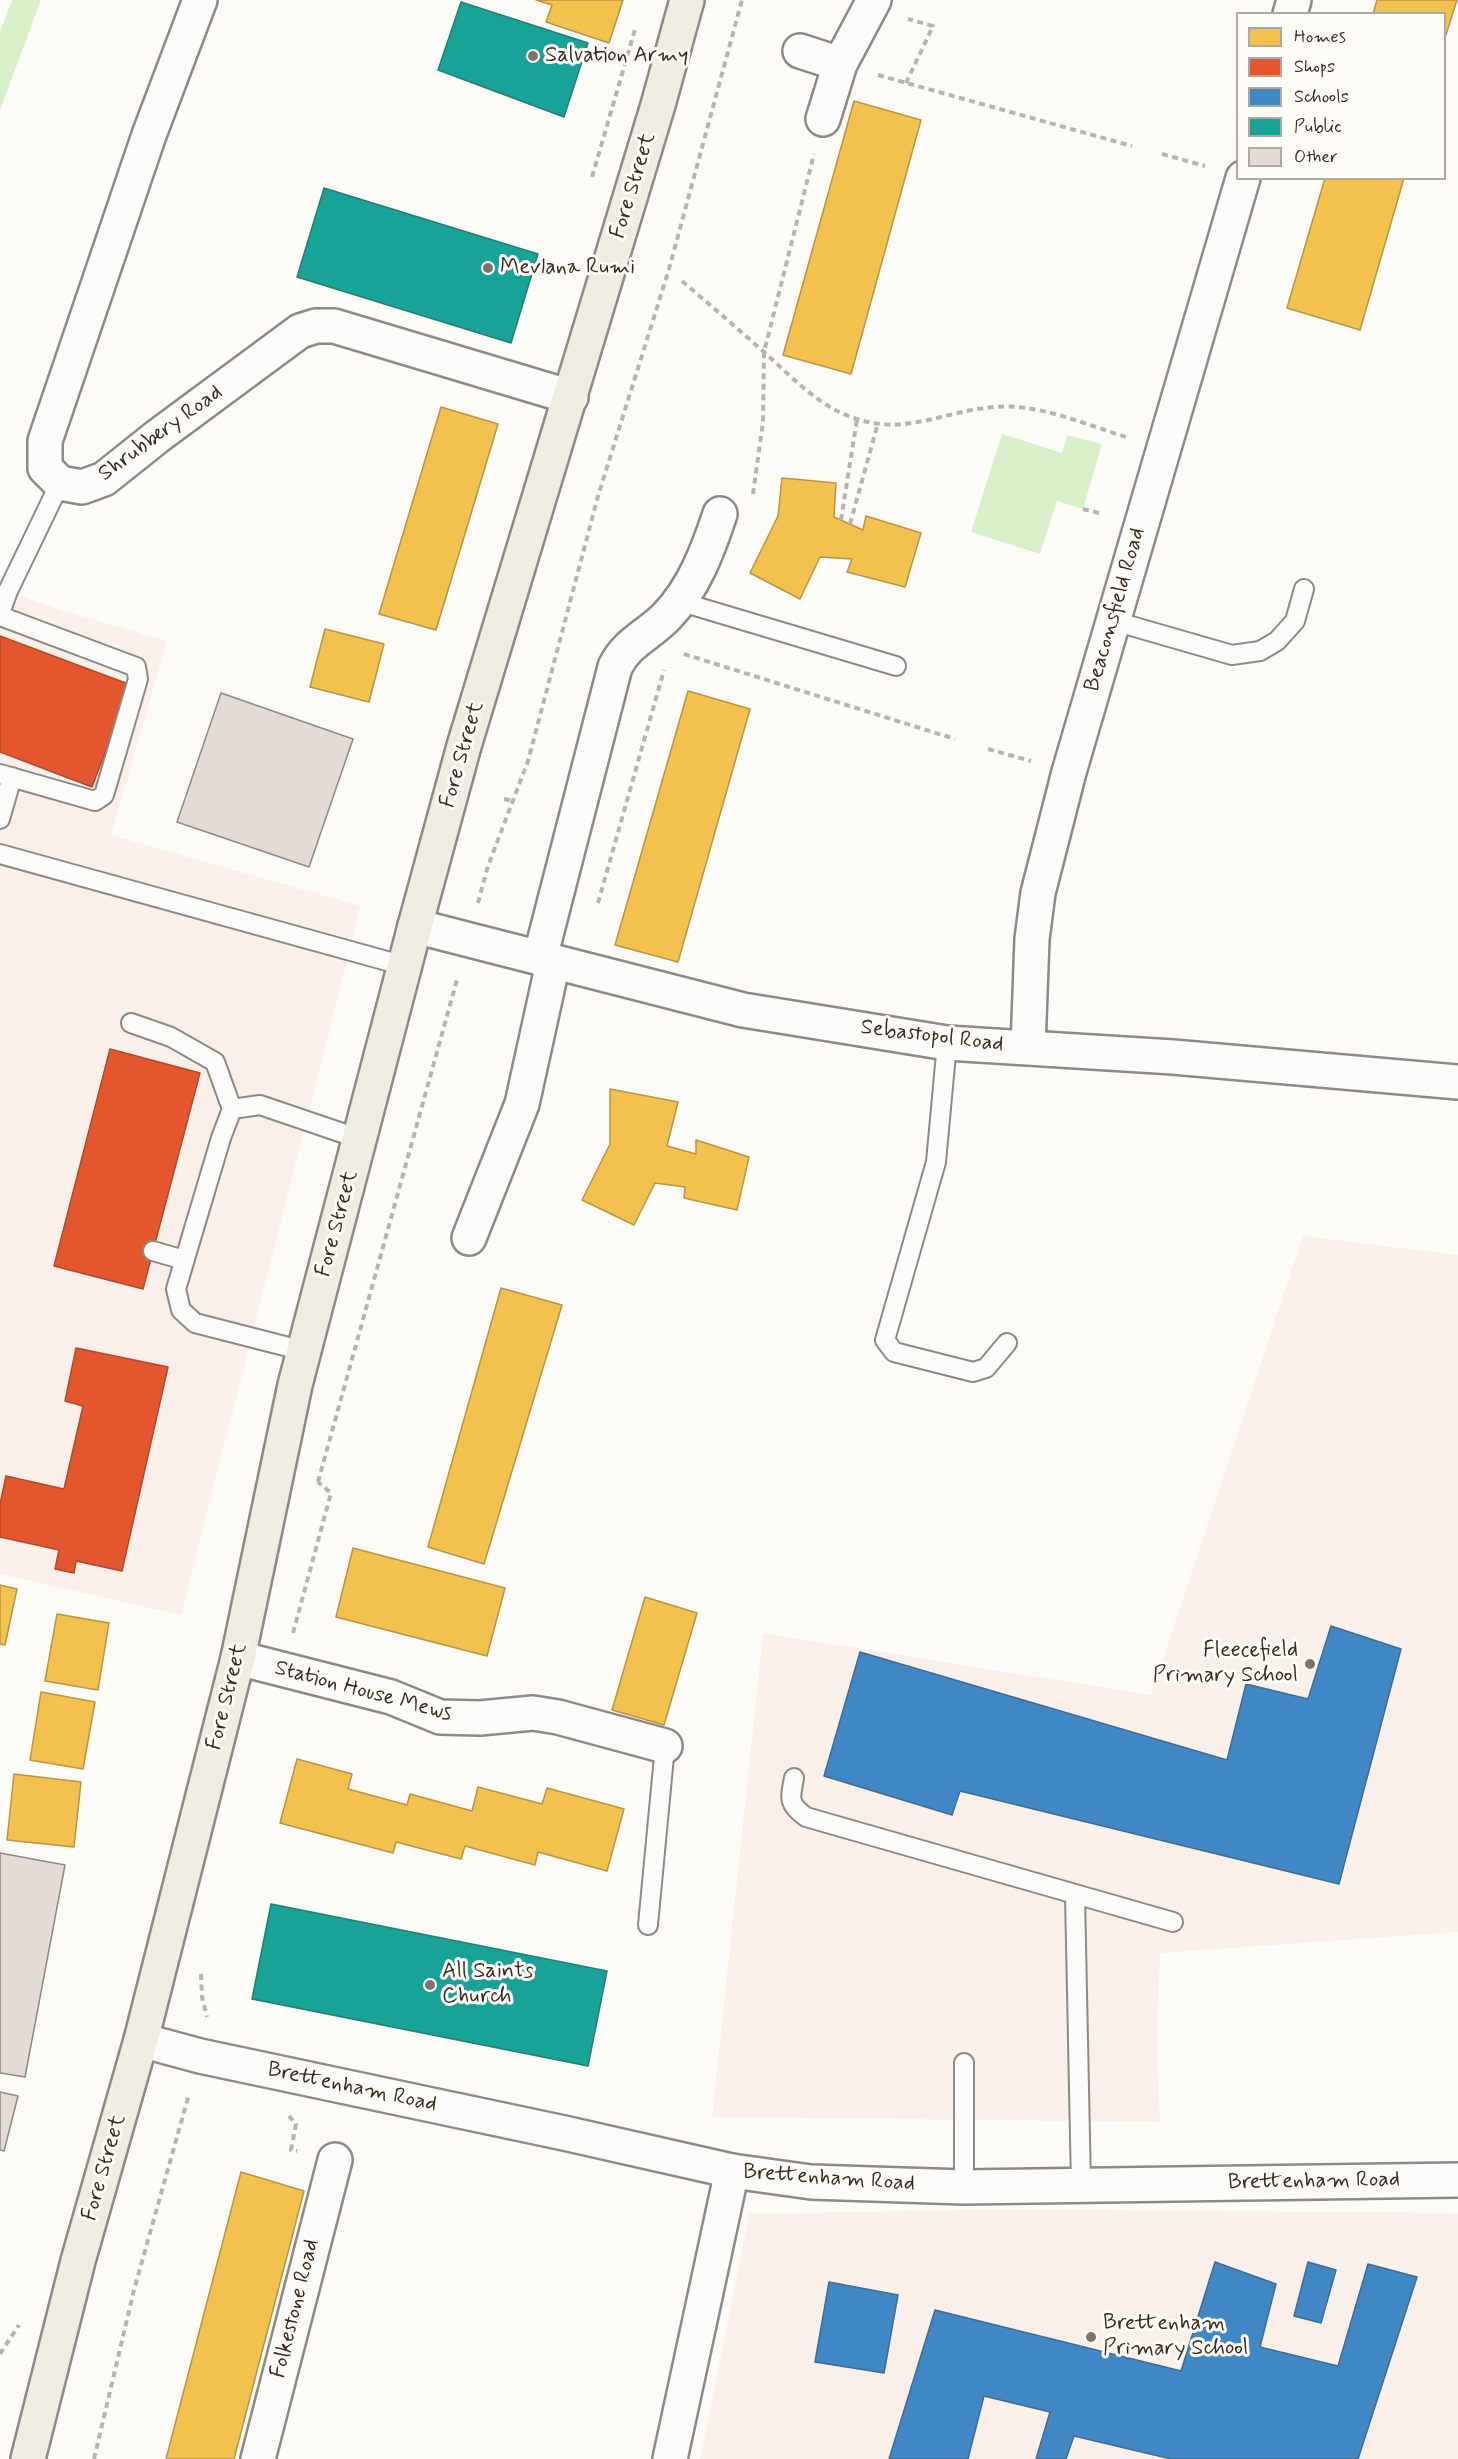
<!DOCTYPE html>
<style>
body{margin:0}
#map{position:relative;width:1458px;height:2459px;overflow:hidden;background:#fcfbf8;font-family:Mynerve,sans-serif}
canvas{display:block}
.legend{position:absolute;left:1236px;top:12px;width:210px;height:168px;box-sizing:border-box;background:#fdfcf7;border:2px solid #afa8a0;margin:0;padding:8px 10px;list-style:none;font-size:18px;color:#3b2a1e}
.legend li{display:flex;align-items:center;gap:12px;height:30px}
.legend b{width:30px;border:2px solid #afa8a0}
</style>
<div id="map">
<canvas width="1458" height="2459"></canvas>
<ul class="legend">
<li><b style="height:16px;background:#f2c14e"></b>Homes</li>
<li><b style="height:16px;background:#e4572e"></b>Shops</li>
<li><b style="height:16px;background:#3f88c5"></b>Schools</li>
<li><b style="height:16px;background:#17a398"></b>Public</li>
<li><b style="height:16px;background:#e5dbd5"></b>Other</li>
</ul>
</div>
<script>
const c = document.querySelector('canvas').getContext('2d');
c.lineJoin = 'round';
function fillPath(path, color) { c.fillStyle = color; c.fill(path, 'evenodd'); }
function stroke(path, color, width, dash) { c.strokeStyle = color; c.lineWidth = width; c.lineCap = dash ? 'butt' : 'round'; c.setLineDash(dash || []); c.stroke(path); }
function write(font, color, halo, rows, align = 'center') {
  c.font = font + ' Mynerve,sans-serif'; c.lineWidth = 6; c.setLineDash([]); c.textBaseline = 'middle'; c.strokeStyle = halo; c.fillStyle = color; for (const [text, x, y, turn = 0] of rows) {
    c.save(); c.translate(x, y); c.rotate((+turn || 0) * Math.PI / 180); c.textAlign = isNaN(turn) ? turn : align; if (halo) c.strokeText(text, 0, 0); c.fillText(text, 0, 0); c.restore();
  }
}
fillPath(new Path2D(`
 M 0,588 L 54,608 L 167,641 L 111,835 L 361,906 L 181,1615 L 0,1574 Z
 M 1303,1236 L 1458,1255 L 1458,1932 L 1160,1953 L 1157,2042 L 1160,2122 L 712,2117 L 763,1633 L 1151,1695 Z
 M 1009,2209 L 1458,2213 L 1458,2459 L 700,2459 L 749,2214 Z`), '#faf0e9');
fillPath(new Path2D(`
 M 12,0 L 41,0 L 0,110 L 0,32 Z
 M 1002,434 L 1062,453 L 1067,435 L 1102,444 L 1083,509 L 1057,501 L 1040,554 L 971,532 Z`), '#d8f0ca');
const homes = new Path2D(`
 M 536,0 L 623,0 L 609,43 L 546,22 L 552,5 Z
 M 1377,0 L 1457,0 L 1444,41 L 1444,14 L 1373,14 Z
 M 854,101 L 921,120 L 851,374 L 783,355 Z
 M 1325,178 L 1404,178 L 1360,330 L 1287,308 Z
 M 441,407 L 498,424 L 436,630 L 379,614 Z
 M 782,478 L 836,483 L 834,517 L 863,530 L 866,516 L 921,533 L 905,587 L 847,572 L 852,559 L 820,557 L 800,599 L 750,573 L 778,516 Z
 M 325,629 L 384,644 L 369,702 L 310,687 Z
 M 688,691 L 750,709 L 678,962 L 615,945 Z
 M 610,1089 L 678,1102 L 667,1146 L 696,1154 L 696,1140 L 749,1157 L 737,1210 L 684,1198 L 685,1187 L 655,1183 L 634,1225 L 582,1200 L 610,1144 Z
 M 501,1288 L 562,1305 L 484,1564 L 428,1547 Z
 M 353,1548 L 505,1588 L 487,1656 L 336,1617 Z
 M 0,1585 L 17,1589 L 5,1645 L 0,1644 Z
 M 645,1597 L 697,1613 L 664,1725 L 612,1710 Z
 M 57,1614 L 109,1623 L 98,1690 L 45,1681 Z
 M 41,1692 L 95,1702 L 83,1769 L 30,1760 Z
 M 297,1759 L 352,1774 L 348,1789 L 407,1805 L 410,1794 L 472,1811 L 478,1787 L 542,1804 L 547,1788 L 624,1809 L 607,1871 L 538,1852 L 535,1865 L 465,1846 L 461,1859 L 396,1842 L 393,1853 L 280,1823 Z
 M 14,1774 L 81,1782 L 74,1847 L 7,1840 Z
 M 241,2172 L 304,2191 L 234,2459 L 166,2459 Z`);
fillPath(homes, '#f2c14e');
stroke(homes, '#bb9440', 1.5);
const shops = new Path2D(`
 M 0,636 L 131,685 L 92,787 L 0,752 Z
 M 110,1049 L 200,1073 L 143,1289 L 54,1266 Z
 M 76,1348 L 168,1367 L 122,1571 L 76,1561 L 74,1573 L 55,1569 L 59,1550 L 0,1537 L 0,1504 L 6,1476 L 64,1489 L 83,1406 L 65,1401 Z`);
fillPath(shops, '#e4572e');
stroke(shops, '#b14a29', 1.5);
const schools = new Path2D(`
 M 1331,1626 L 1401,1649 L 1339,1884 L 960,1791 L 952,1815 L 824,1776 L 860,1652 L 1227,1760 L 1246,1684 L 1308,1699 Z
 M 1215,2262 L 1276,2284 L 1260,2347 L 1338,2366 L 1368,2264 L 1417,2277 L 1358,2459 L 1171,2459 L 1074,2436 L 1066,2459 L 1036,2459 L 1050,2412 L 984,2396 L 968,2459 L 889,2459 L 935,2310 L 1181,2371 Z
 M 1308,2262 L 1336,2270 L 1321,2323 L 1294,2316 Z
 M 829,2282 L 898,2295 L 884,2373 L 815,2362 Z`);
fillPath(schools, '#3f88c5');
stroke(schools, '#3e6c93', 1.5);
const public = new Path2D(`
 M 461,2 L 588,43 L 564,117 L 438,70 Z
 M 324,188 L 538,254 L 511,343 L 297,277 Z
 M 271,1904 L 607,1971 L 588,2066 L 252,1999 Z`);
fillPath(public, '#17a398');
stroke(public, '#227f73', 1.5);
const building = new Path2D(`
 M 221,693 L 353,739 L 309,867 L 177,822 Z
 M 0,1853 L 65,1865 L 25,2077 L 0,2073 Z
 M 0,2092 L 18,2096 L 4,2151 L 0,2150 Z`);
fillPath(building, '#e5dbd5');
stroke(building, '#8d8985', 1.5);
const lane = new Path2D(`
 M 678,601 L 896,666
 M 0,613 L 8,591 L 60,483
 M 0,616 L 136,667 L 138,679 L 104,795 L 95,801 L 0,774
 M 1114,621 L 1232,655 L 1260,651 L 1277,641 L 1295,621 L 1304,589
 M 0,819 L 12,777
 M 0,854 L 405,966
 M 131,1023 L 171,1037 L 215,1062 L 232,1109
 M 947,1043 L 936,1162 L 885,1340 L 894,1352 L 973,1372 L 986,1368 L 1007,1343
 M 153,1251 L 184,1260
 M 304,1351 L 195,1323 L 181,1310 L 176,1289 L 221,1138 L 232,1109 L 260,1105 L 360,1139
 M 794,1778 C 790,1799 788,1804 806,1817 L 1173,1922
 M 1075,1895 L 1081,2186
 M 648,1925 L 665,1746
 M 964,2187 L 964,2063`);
const street = new Path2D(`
 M 200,0 L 149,135 L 45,441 L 45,468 L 60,483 L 82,487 L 104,479 L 158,436 L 300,331 L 316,326 L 334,326 L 571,397
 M 1290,14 L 1294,0
 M 800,51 L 840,64
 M 823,119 L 840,64 L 874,0
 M 415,926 L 743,1010 L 947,1043 L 1173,1057 L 1458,1082
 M 540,958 L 615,667 C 627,642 649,635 667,616 C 694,588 708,550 720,514
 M 1028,1048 L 1032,939 L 1038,893 L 1069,772 L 1243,178
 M 469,1238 L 522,1104 L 553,963
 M 238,1658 L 391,1697 L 440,1717 L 480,1718 L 533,1713 L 558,1717 L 665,1746
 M 258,2459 L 335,2160
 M 670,2459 L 732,2171`);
const secondary = new Path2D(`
 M 141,2040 L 200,2056 L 564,2133 L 732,2171 L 811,2182 L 964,2187 L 1458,2180`);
const primary = new Path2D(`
 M 28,2459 L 78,2261 L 141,2040 L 238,1658 L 295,1385 L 415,926 L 464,746 L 658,105 L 687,0`);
stroke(lane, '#8d8985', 22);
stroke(street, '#8d8985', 38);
stroke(secondary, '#8d8985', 38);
stroke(primary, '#8d8985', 38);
stroke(new Path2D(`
 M 878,75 L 1132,146
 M 906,83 L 933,26 L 908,19
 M 1162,154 L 1205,166
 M 592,177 L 636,26
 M 682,281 C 710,305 737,328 764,352 C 792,377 816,404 851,417 C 904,437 943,411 994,407 C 1038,403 1084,424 1126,437
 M 753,494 L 763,422 L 764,352 L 814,154
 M 1083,509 L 1103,514
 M 841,520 L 857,419
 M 850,524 L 878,423
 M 684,654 L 955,739
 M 988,749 L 1031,761
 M 504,799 L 513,801
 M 478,903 L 488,866 L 528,761 L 598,496 L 669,269 L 742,0
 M 598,903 L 664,670
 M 318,1482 L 458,976
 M 293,1633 L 331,1493 L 318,1482
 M 201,1974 L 202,1997 L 207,2017
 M 289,2116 L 296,2124 L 291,2150 L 297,2151
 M 0,2354 L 19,2325
 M 94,2459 L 134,2290 L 189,2094`), '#b6b4b1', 4, [6, 4.5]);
stroke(lane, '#fbfbf9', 18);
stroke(street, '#fbfbf9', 33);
stroke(secondary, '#fbfbf9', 33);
stroke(primary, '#efece2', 33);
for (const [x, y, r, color] of [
 [533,56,6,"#7f736a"],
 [488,268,6,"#7f736a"],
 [1310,1664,6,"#7f736a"],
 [430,1985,6,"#7f736a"],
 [1091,2337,6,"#7f736a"]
]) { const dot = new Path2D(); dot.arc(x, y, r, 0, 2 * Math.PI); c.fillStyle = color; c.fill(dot); stroke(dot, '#fdfcf7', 2); }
write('22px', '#3b2a1e', '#fdfcf7', [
 ["Salvation Army",545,56],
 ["Mevlana Rumi",500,268],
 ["Fleecefield",1298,1651,"right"],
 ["Primary School",1298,1676,"right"],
 ["All Saints",442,1972],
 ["Church",442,1997],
 ["Brettenham",1103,2324],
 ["Primary School",1103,2349]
], 'left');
write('22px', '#3b2a1e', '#fdfcf7', [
 ["Fore Street",634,186,-73],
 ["Shrubbery Road",161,434,-36],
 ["Beaconsfield Road",1116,610,-74],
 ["Fore Street",463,755,-74],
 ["Sebastopol Road",932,1037,7],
 ["Fore Street",338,1224,-75],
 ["Station House Mews",363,1692,15],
 ["Fore Street",228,1697,-76],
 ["Brettenham Road",352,2088,12],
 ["Fore Street",105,2168,-74],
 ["Brettenham Road",829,2179,4],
 ["Brettenham Road",1314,2182,-1],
 ["Folkestone Road",296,2309,-76]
]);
</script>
